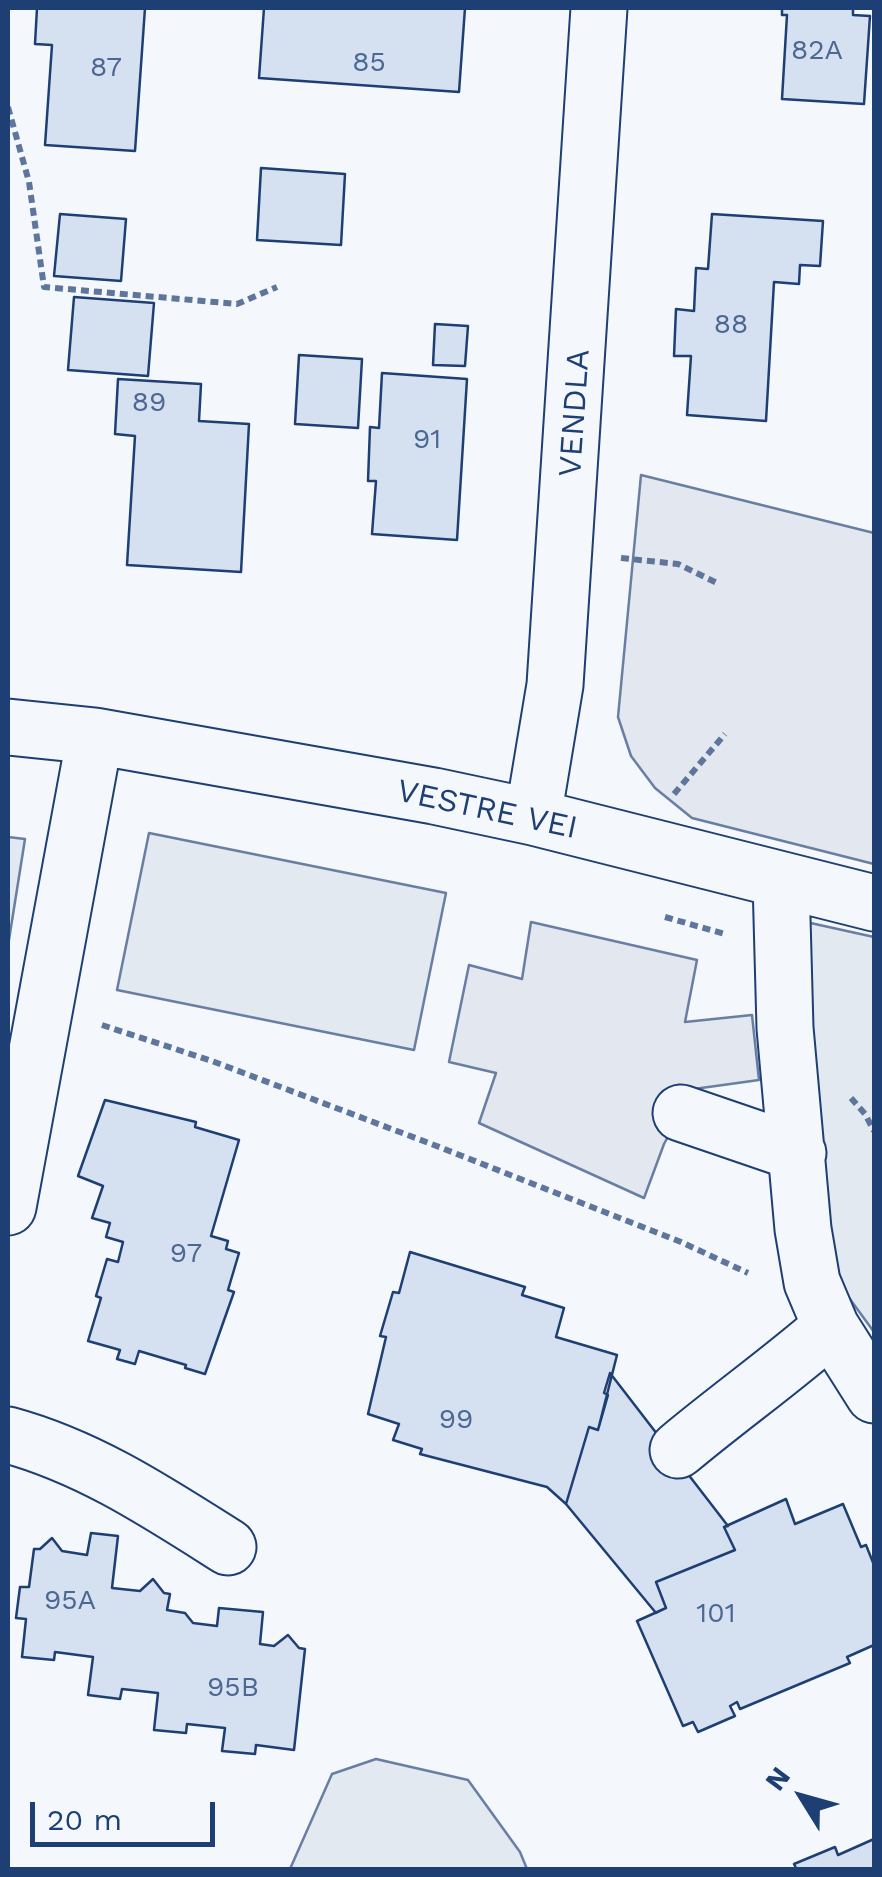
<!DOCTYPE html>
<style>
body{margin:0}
#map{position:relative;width:882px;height:1877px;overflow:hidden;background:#f4f7fb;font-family:"Work Sans",sans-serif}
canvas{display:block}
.frame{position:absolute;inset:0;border:10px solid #1d3f73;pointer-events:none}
.north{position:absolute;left:752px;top:1747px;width:100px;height:100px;-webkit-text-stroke:8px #f4f7fb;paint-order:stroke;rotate:307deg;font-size:28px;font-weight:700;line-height:40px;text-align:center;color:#1d3f73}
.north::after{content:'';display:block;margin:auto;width:35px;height:45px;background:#1d3f73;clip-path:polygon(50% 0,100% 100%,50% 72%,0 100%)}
.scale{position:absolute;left:30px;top:1802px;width:185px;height:45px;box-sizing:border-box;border:5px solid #1d3f73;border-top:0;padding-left:12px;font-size:30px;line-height:35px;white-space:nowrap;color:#1d3f73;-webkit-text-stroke:8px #f4f7fb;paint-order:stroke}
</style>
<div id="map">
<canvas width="882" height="1877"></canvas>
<div class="frame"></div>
<div class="north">N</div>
<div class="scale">20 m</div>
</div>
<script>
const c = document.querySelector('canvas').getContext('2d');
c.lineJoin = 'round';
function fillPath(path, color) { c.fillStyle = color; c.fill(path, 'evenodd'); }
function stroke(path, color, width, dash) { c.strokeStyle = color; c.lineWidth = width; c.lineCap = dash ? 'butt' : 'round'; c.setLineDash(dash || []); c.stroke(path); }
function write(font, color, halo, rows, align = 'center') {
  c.font = font + ' "Work Sans",sans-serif'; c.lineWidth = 8; c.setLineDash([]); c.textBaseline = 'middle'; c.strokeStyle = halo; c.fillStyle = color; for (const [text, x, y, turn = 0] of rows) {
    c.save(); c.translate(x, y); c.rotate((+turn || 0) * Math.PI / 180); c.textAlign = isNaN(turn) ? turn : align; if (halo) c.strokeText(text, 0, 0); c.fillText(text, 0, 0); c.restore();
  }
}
const green = new Path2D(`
 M 149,833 L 446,893 L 414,1050 L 117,990 Z
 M 8,837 L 25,839 L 8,946 Z
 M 806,922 L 874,937 L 874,1332 L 828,1269 Z
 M 376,1759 L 468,1780 L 520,1852 L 527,1869 L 290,1869 L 332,1774 Z`);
fillPath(green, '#e3e9f0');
stroke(green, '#687fa3', 2.5);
const parking = new Path2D(`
 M 641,475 L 874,533 L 874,864 L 692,818 L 655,788 L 631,756 L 618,717 Z
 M 531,922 L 697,960 L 685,1022 L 752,1015 L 759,1080 L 694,1089 L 664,1144 L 644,1198 L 479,1123 L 496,1073 L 449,1062 L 469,965 L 522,979 Z`);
fillPath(parking, '#e3e8f0');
stroke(parking, '#687fa3', 2.5);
const building = new Path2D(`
 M 37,8 L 145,8 L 135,151 L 45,145 L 52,45 L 35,44 Z
 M 264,8 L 465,8 L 459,92 L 259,78 Z
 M 782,8 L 853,8 L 853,15 L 870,16 L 864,104 L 782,99 L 787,15 L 782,15 Z
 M 261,168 L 345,174 L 341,245 L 257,240 Z
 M 60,214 L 126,219 L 121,281 L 54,276 Z
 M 712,214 L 823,221 L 820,266 L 800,265 L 799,284 L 774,282 L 766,421 L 687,415 L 691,356 L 674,356 L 676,309 L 694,311 L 696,268 L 708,269 Z
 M 74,297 L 154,303 L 148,376 L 68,370 Z
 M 435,324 L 468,326 L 465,366 L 433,365 Z
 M 299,355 L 362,359 L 358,428 L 295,424 Z
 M 382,373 L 467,379 L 457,540 L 372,534 L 376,481 L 368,481 L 370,427 L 379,428 Z
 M 118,379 L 201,384 L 199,421 L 249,424 L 241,572 L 127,565 L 135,436 L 115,434 Z
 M 105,1100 L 196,1122 L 195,1127 L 239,1140 L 211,1236 L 228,1241 L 226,1249 L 239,1253 L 228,1290 L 234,1292 L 205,1374 L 185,1368 L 186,1365 L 139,1351 L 135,1364 L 117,1359 L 120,1350 L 88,1341 L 101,1298 L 96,1296 L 107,1259 L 118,1262 L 123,1242 L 106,1237 L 110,1223 L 92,1218 L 103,1186 L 78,1176 Z
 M 410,1252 L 525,1287 L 522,1295 L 564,1308 L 556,1337 L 617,1355 L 598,1430 L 589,1427 L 566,1504 L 547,1487 L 420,1454 L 422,1449 L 393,1440 L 399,1424 L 368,1414 L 386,1337 L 380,1336 L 393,1292 L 399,1293 Z
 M 610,1373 L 728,1526 L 724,1527 L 735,1550 L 656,1582 L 666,1608 L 656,1613 L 566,1504 L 589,1427 L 598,1430 L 608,1395 L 604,1393 Z
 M 786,1499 L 795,1524 L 843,1504 L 861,1547 L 866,1545 L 874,1565 L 874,1645 L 847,1657 L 850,1663 L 740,1709 L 737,1702 L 730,1706 L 735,1716 L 698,1732 L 693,1722 L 683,1726 L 637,1621 L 666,1608 L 656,1582 L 735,1550 L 724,1527 Z
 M 91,1533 L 118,1536 L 112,1588 L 140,1591 L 153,1579 L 164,1593 L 170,1594 L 167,1610 L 185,1613 L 193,1623 L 217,1626 L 219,1608 L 263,1612 L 260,1644 L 274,1646 L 288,1635 L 299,1648 L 305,1649 L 294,1750 L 256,1745 L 255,1754 L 222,1751 L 225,1728 L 187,1724 L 186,1733 L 154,1730 L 158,1693 L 122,1689 L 120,1699 L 88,1695 L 93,1657 L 55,1652 L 54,1660 L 22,1657 L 26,1619 L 16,1618 L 20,1587 L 29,1587 L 34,1549 L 40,1549 L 52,1538 L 62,1551 L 87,1555 Z
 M 874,1839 L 874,1870 L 797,1870 L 794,1864 L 835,1847 L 838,1855 Z`);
fillPath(building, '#d5e0f0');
stroke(building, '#1d3f73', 2.5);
const minor = new Path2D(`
 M 8,727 L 95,736 L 434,796 L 533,817 L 874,903
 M 533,817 L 555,685 L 599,8
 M 781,881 L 785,1028 L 803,1229 L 812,1282 L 831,1327 L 874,1395
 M 681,1113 L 798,1153
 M 8,1207 L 95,736
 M 8,1435 C 89,1457 157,1502 228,1547
 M 678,1450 C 728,1408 782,1370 831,1327`);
stroke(minor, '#1d3f73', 59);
stroke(new Path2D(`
 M 8,107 L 29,182 L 44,287 L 237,304 L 277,287
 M 621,558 L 678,564 L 717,583
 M 674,794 L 725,734
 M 665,917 L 725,934
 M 102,1025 L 212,1061 L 434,1145 L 681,1242 L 748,1273
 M 851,1098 L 865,1114 L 874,1131`), '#5e769c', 6, [8, 5]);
stroke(minor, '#f4f7fb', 55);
write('28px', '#4b6792', null, [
 ["82A",817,51],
 ["85",369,63],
 ["87",106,68],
 ["88",731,325],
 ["89",149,403],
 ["91",427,440],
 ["97",186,1254],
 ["99",456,1420],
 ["95A",70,1601],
 ["101",716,1614],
 ["95B",233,1688]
]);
write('32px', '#1d3f73', '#f4f7fb', [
 ["VENDLA",575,413,-86],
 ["VESTRE VEI",487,810,12]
]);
</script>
